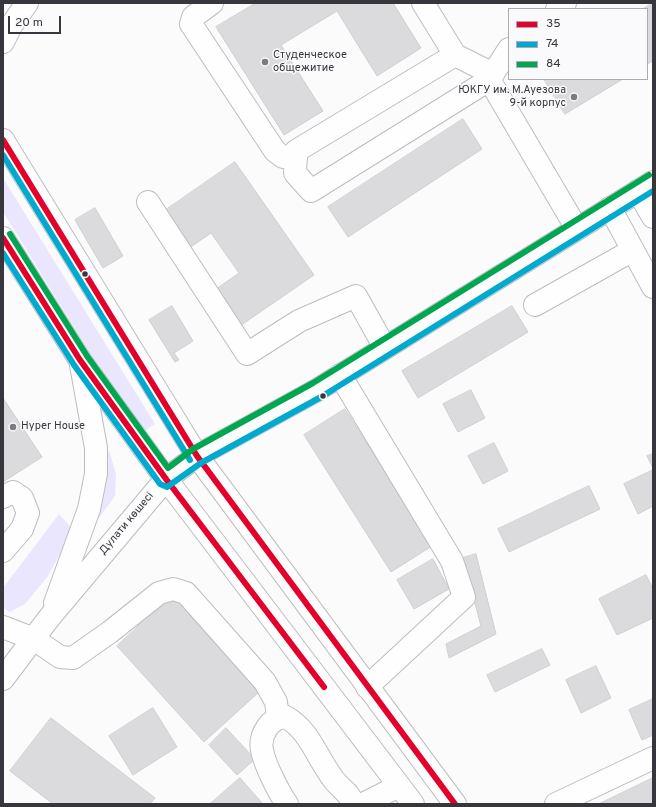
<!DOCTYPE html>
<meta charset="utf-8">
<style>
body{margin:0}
#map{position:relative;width:656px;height:807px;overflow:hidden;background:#fbfbfc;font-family:Overpass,sans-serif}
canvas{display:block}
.frame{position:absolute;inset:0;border:4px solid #37363c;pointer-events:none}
.legend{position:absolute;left:508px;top:8px;width:140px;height:72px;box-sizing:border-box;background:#fafafd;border:1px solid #acacb0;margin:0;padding:5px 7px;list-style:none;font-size:12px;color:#37363c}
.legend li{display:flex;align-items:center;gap:8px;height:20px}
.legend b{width:20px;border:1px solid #acacb0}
.scale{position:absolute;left:8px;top:16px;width:53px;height:18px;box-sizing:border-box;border:2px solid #37363c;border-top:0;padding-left:5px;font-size:12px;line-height:14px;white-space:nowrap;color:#37363c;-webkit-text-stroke:3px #fafafd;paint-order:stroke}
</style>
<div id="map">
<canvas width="656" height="807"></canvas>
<div class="frame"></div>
<ul class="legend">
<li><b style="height:5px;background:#e4002b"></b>35</li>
<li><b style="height:5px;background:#00a9ce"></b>74</li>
<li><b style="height:5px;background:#00a651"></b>84</li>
</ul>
<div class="scale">20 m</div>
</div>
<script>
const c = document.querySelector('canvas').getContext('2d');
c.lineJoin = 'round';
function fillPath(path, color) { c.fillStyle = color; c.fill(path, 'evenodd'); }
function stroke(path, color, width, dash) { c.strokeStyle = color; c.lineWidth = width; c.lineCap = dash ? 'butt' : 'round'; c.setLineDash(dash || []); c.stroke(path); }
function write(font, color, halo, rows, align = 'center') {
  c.font = font + ' Overpass,sans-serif'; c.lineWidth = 3; c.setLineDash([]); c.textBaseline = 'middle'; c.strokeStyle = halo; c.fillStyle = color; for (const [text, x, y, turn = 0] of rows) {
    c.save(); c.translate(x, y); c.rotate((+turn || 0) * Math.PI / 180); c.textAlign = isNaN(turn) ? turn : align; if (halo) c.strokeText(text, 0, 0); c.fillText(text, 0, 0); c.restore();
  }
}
fillPath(new Path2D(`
 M 3,178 L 155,424 L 140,434 L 3,212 Z
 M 109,450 L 116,474 L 115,496 L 98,519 L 104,471 Z
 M 59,514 L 73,530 L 48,576 L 25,604 L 10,612 L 3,608 L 3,588 Z`), '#e9e6fe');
const building = new Path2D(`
 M 256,3 L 393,3 L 421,48 L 377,76 L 337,11 L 281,45 L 323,111 L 284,135 L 216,27 Z
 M 653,3 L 653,61 L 647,64 L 647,9 L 643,9 Z
 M 544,79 L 623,79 L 565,114 Z
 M 463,119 L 482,149 L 348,237 L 328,207 Z
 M 235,162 L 314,275 L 237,328 L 212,292 L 239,273 L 211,233 L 185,251 L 160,214 Z
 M 95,208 L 123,256 L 103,268 L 75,220 Z
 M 172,306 L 193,341 L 174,353 L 179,360 L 175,362 L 149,320 Z
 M 512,306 L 528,332 L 418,398 L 402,371 Z
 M 471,390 L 485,418 L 458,432 L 443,404 Z
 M 3,398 L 42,457 L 3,482 Z
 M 345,409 L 432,546 L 391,572 L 304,435 Z
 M 494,443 L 508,471 L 483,484 L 468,456 Z
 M 653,454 L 653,468 L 647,456 Z
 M 653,470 L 653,506 L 638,514 L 624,484 Z
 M 589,486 L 600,509 L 509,552 L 498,529 Z
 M 476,554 L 496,634 L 449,658 L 446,644 L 481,626 L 463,558 Z
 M 433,559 L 449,589 L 414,609 L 397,580 Z
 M 646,575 L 653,589 L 653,618 L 617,635 L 599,599 Z
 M 172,595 L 259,692 L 204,742 L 117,646 Z
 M 542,649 L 550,665 L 495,692 L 487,675 Z
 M 596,666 L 611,698 L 581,713 L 566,680 Z
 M 653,699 L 653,735 L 642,740 L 629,710 Z
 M 153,708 L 177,747 L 133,775 L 109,736 Z
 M 51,718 L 155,798 L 150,804 L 53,804 L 10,771 Z
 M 226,728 L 255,759 L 237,775 L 209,745 Z
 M 240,778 L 263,804 L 210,804 Z
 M 653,778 L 653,804 L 599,804 Z`);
fillPath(building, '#dbdbde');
stroke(building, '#cfced2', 1);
const minor = new Path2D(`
 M 212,3 L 193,17 L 191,24 L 275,151 L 283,157 L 296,159
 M 423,3 L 455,55 L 483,69 L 577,229
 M 557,9 L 565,3
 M 455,55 L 296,151 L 295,173 L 311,191 L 489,80 L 509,49
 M 638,191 L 653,217
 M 148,202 L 247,354 L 299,321 L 356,296 L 385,348
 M 610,208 L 653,287
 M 535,305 L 633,250
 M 340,375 L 452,561 L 464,597 L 367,687
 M 3,497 L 13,492 L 22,498 L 28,513 L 22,529 L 3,551
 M 3,627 L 34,639 L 60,657 L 73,658 L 110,632 L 159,593 L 173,589 L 186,593 L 265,682 L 276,702 L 278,717
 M 287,804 C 279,793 264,763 262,750 C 259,735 270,717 286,717 C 310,731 317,758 334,780 C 341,789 350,793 353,804
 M 363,804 L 399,786
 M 556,804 L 653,758`);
const major = new Path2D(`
 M 3,42 L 11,26 L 27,3
 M 3,140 L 197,456 L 455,804
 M 3,238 L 80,360 L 166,479 L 413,804
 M 55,603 L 89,509 L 96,474 L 96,448 L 81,365
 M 3,679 L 49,618 L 166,479 L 197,456 L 317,390 L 653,182`);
stroke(minor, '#bdbcc0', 24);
stroke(major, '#bdbcc0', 24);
stroke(minor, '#fefeff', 22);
stroke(major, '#fefeff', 22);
stroke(new Path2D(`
 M 3,140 L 197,456 L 455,804
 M 3,238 L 80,360 L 166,479 L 324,687`), '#e4002b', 6);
stroke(new Path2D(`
 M 3,155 L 190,460
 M 3,253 L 74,365 L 160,484 L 167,487 L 201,463 L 321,397 L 653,191`), '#00a9ce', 6);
stroke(new Path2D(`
 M 10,234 L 87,356 L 168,468 L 193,449 L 313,383 L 649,175`), '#00a651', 6);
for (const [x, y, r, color] of [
 [265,62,4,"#7c7b7f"],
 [574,97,4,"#7c7b7f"],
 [85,274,3.5,"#37363c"],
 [323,396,3.5,"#37363c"],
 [13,427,4,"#7c7b7f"]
]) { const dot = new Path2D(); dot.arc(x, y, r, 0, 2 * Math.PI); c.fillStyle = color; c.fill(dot); stroke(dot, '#fafafd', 1.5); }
write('11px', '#37363c', '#fafafd', [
 ["Студенческое",273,56],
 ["общежитие",273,69],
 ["ЮКГУ им. М.Ауезова",566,91,"right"],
 ["9-й корпус",566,104,"right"],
 ["Hyper House",21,427]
], 'left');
write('11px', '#37363c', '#fafafd', [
 ["Дулати көшесі",127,524,-50]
]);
</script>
